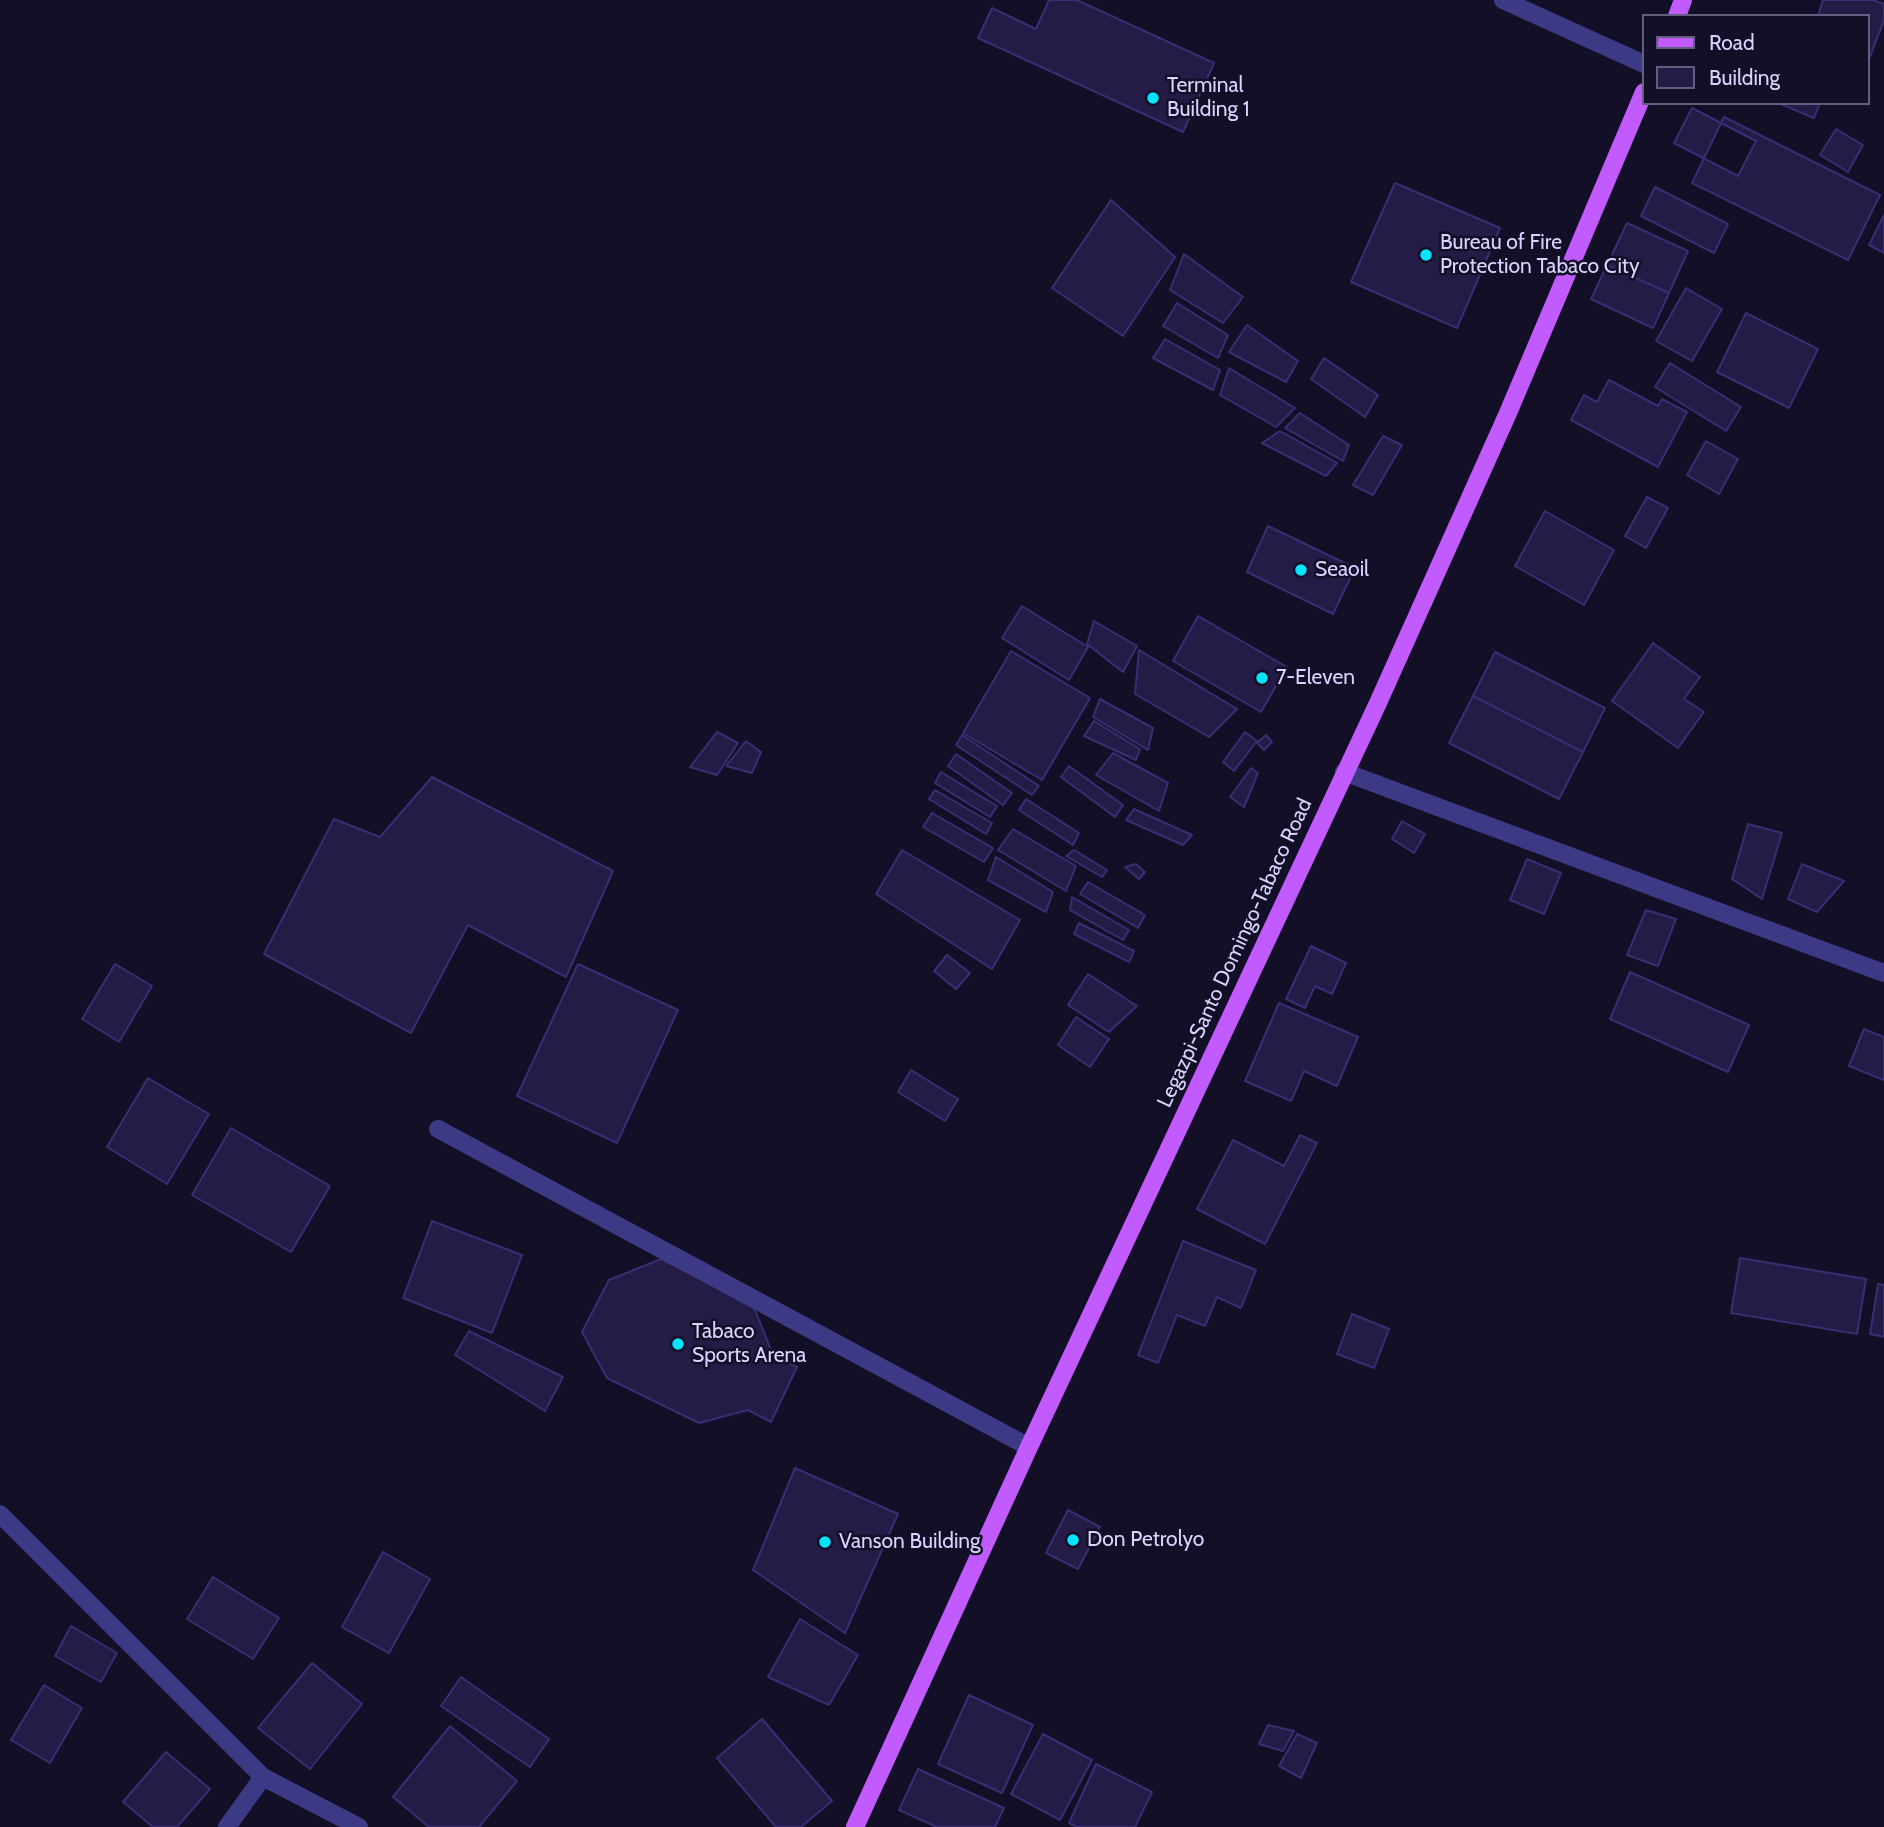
<!DOCTYPE html>
<style>
body{margin:0}
#map{position:relative;width:1884px;height:1827px;overflow:hidden;background:#130f26;font-family:Cabin,sans-serif}
canvas{display:block}
.legend{position:absolute;left:1642px;top:14px;width:228px;height:91px;box-sizing:border-box;background:#130f26;border:2px solid #625e7d;margin:0;padding:9px 12px;list-style:none;font-size:21px;color:#d9d4ff}
.legend li{display:flex;align-items:center;gap:14px;height:35px}
.legend b{width:35px;border:2px solid #625e7d}
</style>
<div id="map">
<canvas width="1884" height="1827"></canvas>
<ul class="legend">
<li><b style="height:9px;background:#c25bff"></b>Road</li>
<li><b style="height:19px;background:#241b47"></b>Building</li>
</ul>
</div>
<script>
const c = document.querySelector('canvas').getContext('2d');
c.lineJoin = 'round';
function fillPath(path, color) { c.fillStyle = color; c.fill(path, 'evenodd'); }
function stroke(path, color, width, dash) { c.strokeStyle = color; c.lineWidth = width; c.lineCap = dash ? 'butt' : 'round'; c.setLineDash(dash || []); c.stroke(path); }
function write(font, color, halo, rows, align = 'center') {
  c.font = font + ' Cabin,sans-serif'; c.lineWidth = 5; c.setLineDash([]); c.textBaseline = 'middle'; c.strokeStyle = halo; c.fillStyle = color; for (const [text, x, y, turn = 0] of rows) {
    c.save(); c.translate(x, y); c.rotate((+turn || 0) * Math.PI / 180); c.textAlign = isNaN(turn) ? turn : align; if (halo) c.strokeText(text, 0, 0); c.fillText(text, 0, 0); c.restore();
  }
}
const building = new Path2D(`
 M 1049,0 L 1077,0 L 1214,63 L 1183,132 L 978,38 L 992,8 L 1036,29 Z
 M 1823,0 L 1873,0 L 1884,4 L 1884,20 L 1868,62 L 1868,16 L 1818,16 Z
 M 1778,103 L 1820,103 L 1814,118 Z
 M 1692,108 L 1756,141 L 1738,176 L 1674,143 Z
 M 1724,117 L 1880,195 L 1848,260 L 1692,183 Z
 M 1836,129 L 1863,145 L 1848,172 L 1820,155 Z
 M 1395,183 L 1500,228 L 1457,328 L 1351,282 Z
 M 1655,187 L 1728,224 L 1714,253 L 1641,216 Z
 M 1111,200 L 1175,257 L 1123,336 L 1052,288 Z
 M 1884,215 L 1884,253 L 1869,245 Z
 M 1627,223 L 1688,251 L 1669,293 L 1607,265 Z
 M 1184,254 L 1243,297 L 1223,323 L 1170,290 Z
 M 1607,265 L 1669,293 L 1653,328 L 1591,299 Z
 M 1686,288 L 1722,309 L 1692,361 L 1656,341 Z
 M 1177,303 L 1228,335 L 1218,358 L 1163,326 Z
 M 1746,313 L 1818,349 L 1789,408 L 1717,372 Z
 M 1247,325 L 1298,361 L 1286,382 L 1229,352 Z
 M 1165,339 L 1220,370 L 1213,390 L 1153,358 Z
 M 1324,358 L 1378,395 L 1365,417 L 1311,379 Z
 M 1670,363 L 1741,407 L 1726,431 L 1655,387 Z
 M 1229,368 L 1295,408 L 1276,427 L 1220,395 Z
 M 1609,380 L 1658,406 L 1662,399 L 1687,412 L 1658,467 L 1571,420 L 1584,395 L 1597,402 Z
 M 1300,413 L 1349,445 L 1343,461 L 1285,428 Z
 M 1280,431 L 1337,463 L 1326,476 L 1262,443 Z
 M 1383,436 L 1402,445 L 1373,495 L 1353,485 Z
 M 1706,441 L 1738,459 L 1719,494 L 1687,475 Z
 M 1647,497 L 1668,508 L 1646,548 L 1625,536 Z
 M 1545,511 L 1614,550 L 1584,605 L 1515,566 Z
 M 1268,526 L 1355,568 L 1333,614 L 1247,572 Z
 M 1022,606 L 1088,647 L 1069,680 L 1002,638 Z
 M 1198,616 L 1287,667 L 1261,712 L 1173,661 Z
 M 1094,621 L 1137,646 L 1123,672 L 1087,644 Z
 M 1653,643 L 1700,677 L 1684,699 L 1704,712 L 1678,748 L 1612,701 Z
 M 1139,650 L 1237,709 L 1209,737 L 1135,694 Z
 M 1011,651 L 1090,698 L 1042,780 L 963,733 Z
 M 1495,652 L 1605,708 L 1583,752 L 1473,696 Z
 M 1473,696 L 1583,752 L 1559,799 L 1449,743 Z
 M 1100,699 L 1153,728 L 1148,750 L 1093,717 Z
 M 1094,721 L 1140,749 L 1136,760 L 1084,736 Z
 M 717,732 L 738,743 L 717,775 L 690,767 Z
 M 1245,732 L 1257,741 L 1234,771 L 1223,762 Z
 M 962,735 L 1039,786 L 1032,795 L 956,745 Z
 M 1266,735 L 1272,742 L 1264,750 L 1257,743 Z
 M 746,741 L 761,752 L 752,773 L 726,766 Z
 M 1113,753 L 1168,783 L 1159,811 L 1096,775 Z
 M 956,754 L 1012,793 L 1003,805 L 948,766 Z
 M 1069,766 L 1123,805 L 1115,817 L 1061,777 Z
 M 1251,768 L 1258,773 L 1244,807 L 1230,797 Z
 M 941,772 L 997,806 L 990,817 L 935,783 Z
 M 432,777 L 613,871 L 566,977 L 468,925 L 411,1033 L 264,954 L 334,819 L 380,837 Z
 M 935,790 L 992,823 L 986,834 L 929,799 Z
 M 1026,799 L 1079,833 L 1073,845 L 1019,810 Z
 M 1134,809 L 1192,835 L 1183,845 L 1126,820 Z
 M 932,813 L 993,848 L 984,862 L 923,827 Z
 M 1402,821 L 1425,834 L 1414,853 L 1392,839 Z
 M 1748,824 L 1782,833 L 1762,899 L 1732,879 Z
 M 1013,829 L 1076,866 L 1066,891 L 998,850 Z
 M 902,850 L 1020,920 L 992,969 L 876,894 Z
 M 1074,850 L 1107,870 L 1102,877 L 1066,856 Z
 M 996,857 L 1053,892 L 1046,912 L 988,880 Z
 M 1527,859 L 1561,873 L 1544,914 L 1510,900 Z
 M 1136,864 L 1145,872 L 1139,879 L 1125,867 Z
 M 1802,864 L 1844,881 L 1817,912 L 1788,899 Z
 M 1088,882 L 1145,915 L 1138,928 L 1080,894 Z
 M 1072,897 L 1129,930 L 1123,940 L 1070,910 Z
 M 1646,910 L 1676,919 L 1658,966 L 1627,955 Z
 M 1079,923 L 1134,951 L 1129,962 L 1074,934 Z
 M 1311,946 L 1346,963 L 1332,994 L 1315,986 L 1305,1008 L 1286,999 Z
 M 947,955 L 970,973 L 956,989 L 934,971 Z
 M 115,964 L 152,986 L 119,1042 L 82,1019 Z
 M 578,964 L 678,1010 L 617,1143 L 517,1096 Z
 M 1630,972 L 1749,1025 L 1728,1072 L 1610,1019 Z
 M 1088,974 L 1137,1006 L 1109,1032 L 1068,1005 Z
 M 1279,1003 L 1358,1037 L 1337,1086 L 1304,1071 L 1291,1101 L 1245,1081 Z
 M 1076,1017 L 1109,1039 L 1090,1067 L 1058,1045 Z
 M 1864,1029 L 1884,1037 L 1884,1080 L 1849,1066 Z
 M 911,1070 L 958,1099 L 945,1121 L 898,1092 Z
 M 148,1078 L 209,1114 L 167,1184 L 107,1147 Z
 M 231,1128 L 330,1186 L 291,1252 L 192,1195 Z
 M 1300,1135 L 1317,1143 L 1265,1244 L 1197,1209 L 1233,1140 L 1284,1166 Z
 M 432,1221 L 522,1255 L 492,1333 L 403,1298 Z
 M 1183,1241 L 1256,1270 L 1241,1308 L 1217,1297 L 1205,1326 L 1177,1315 L 1158,1363 L 1138,1355 Z
 M 1740,1258 L 1866,1279 L 1857,1334 L 1731,1313 Z
 M 661,1259 L 753,1305 L 773,1355 L 797,1367 L 771,1422 L 748,1410 L 699,1423 L 607,1378 L 582,1332 L 609,1280 Z
 M 1878,1284 L 1884,1285 L 1884,1337 L 1870,1334 Z
 M 1352,1314 L 1389,1329 L 1374,1368 L 1337,1354 Z
 M 469,1331 L 563,1377 L 545,1411 L 455,1355 Z
 M 795,1468 L 898,1514 L 845,1633 L 753,1570 Z
 M 1068,1510 L 1100,1527 L 1078,1569 L 1046,1553 Z
 M 383,1552 L 430,1579 L 389,1653 L 342,1627 Z
 M 213,1577 L 279,1618 L 253,1659 L 187,1619 Z
 M 800,1619 L 858,1655 L 829,1705 L 768,1677 Z
 M 71,1626 L 117,1653 L 101,1682 L 55,1656 Z
 M 312,1663 L 362,1704 L 310,1769 L 258,1728 Z
 M 461,1677 L 549,1739 L 530,1767 L 441,1706 Z
 M 44,1685 L 82,1708 L 50,1763 L 11,1740 Z
 M 969,1695 L 1033,1725 L 1002,1793 L 938,1764 Z
 M 762,1719 L 832,1801 L 801,1827 L 776,1827 L 717,1758 Z
 M 1268,1725 L 1294,1731 L 1283,1751 L 1259,1744 Z
 M 450,1726 L 517,1781 L 479,1827 L 429,1827 L 393,1797 Z
 M 1043,1734 L 1092,1760 L 1060,1820 L 1011,1794 Z
 M 1297,1734 L 1317,1743 L 1301,1778 L 1279,1766 Z
 M 166,1752 L 210,1789 L 177,1827 L 153,1827 L 123,1802 Z
 M 1096,1764 L 1152,1792 L 1135,1827 L 1077,1827 L 1069,1823 Z
 M 918,1769 L 1004,1808 L 995,1827 L 937,1827 L 899,1810 Z`);
fillPath(building, '#241b47');
stroke(building, '#3b2d73', 2);
stroke(new Path2D(`
 M 1503,0 L 1644,64
 M 438,1129 L 1029,1447`), '#3d3a85', 18);
stroke(new Path2D(`
 M 1344,772 L 1884,973
 M 0,1514 L 263,1777 L 227,1827
 M 263,1777 L 359,1827`), '#3d3a85', 18);
stroke(new Path2D(`
 M 1677,16 L 1683,0
 M 855,1827 L 1029,1447 L 1378,703 L 1508,413 L 1644,92`), '#c25bff', 18);
for (const [x, y, r, color] of [
 [1153,98,7,"#00e5ff"],
 [1426,255,7,"#00e5ff"],
 [1301,570,7,"#00e5ff"],
 [1262,678,7,"#00e5ff"],
 [678,1344,7,"#00e5ff"],
 [1073,1540,7,"#00e5ff"],
 [825,1542,7,"#00e5ff"]
]) { const dot = new Path2D(); dot.arc(x, y, r, 0, 2 * Math.PI); c.fillStyle = color; c.fill(dot); stroke(dot, '#130f26', 2.5); }
write('21px', '#d9d4ff', '#130f26', [
 ["Terminal",1167,86],
 ["Building 1",1167,110],
 ["Bureau of Fire",1440,243],
 ["Protection Tabaco City",1440,267],
 ["Seaoil",1315,570],
 ["7-Eleven",1276,678],
 ["Tabaco",692,1332],
 ["Sports Arena",692,1356],
 ["Don Petrolyo",1087,1540],
 ["Vanson Building",839,1542]
], 'left');
write('21px', '#d9d4ff', '#130f26', [
 ["Legazpi-Santo Domingo-Tabaco Road",1235,953,-65]
]);
</script>
